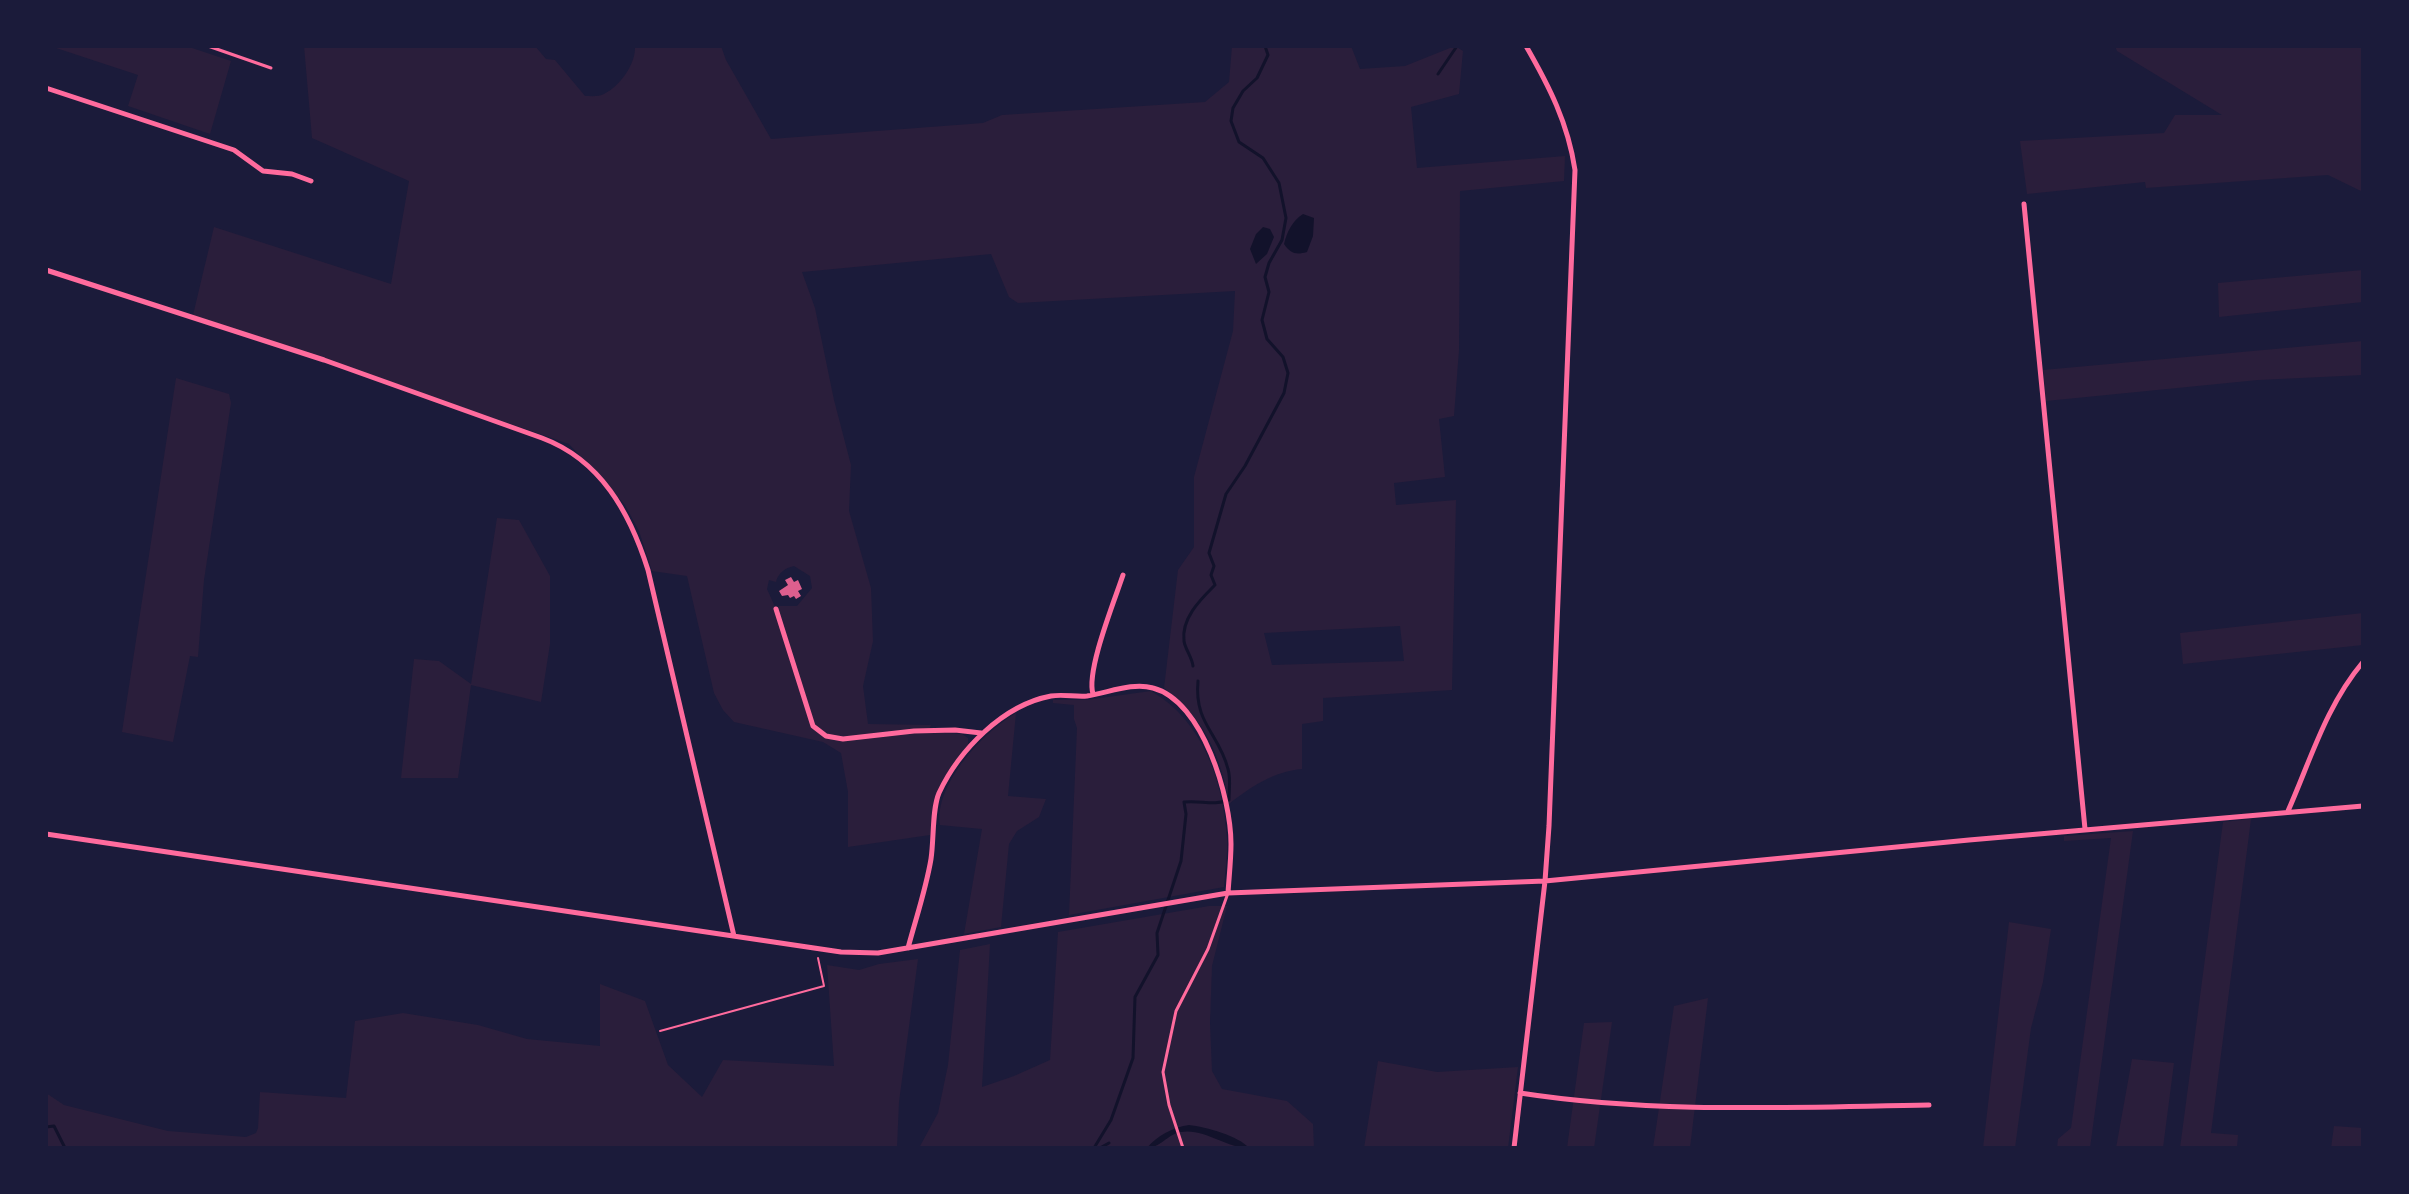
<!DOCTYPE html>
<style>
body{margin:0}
#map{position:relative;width:2409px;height:1194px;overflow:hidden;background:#1b1b3a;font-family:Raleway,sans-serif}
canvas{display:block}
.frame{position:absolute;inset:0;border:48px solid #1b1b3a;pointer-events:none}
</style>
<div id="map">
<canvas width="2409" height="1194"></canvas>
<div class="frame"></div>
</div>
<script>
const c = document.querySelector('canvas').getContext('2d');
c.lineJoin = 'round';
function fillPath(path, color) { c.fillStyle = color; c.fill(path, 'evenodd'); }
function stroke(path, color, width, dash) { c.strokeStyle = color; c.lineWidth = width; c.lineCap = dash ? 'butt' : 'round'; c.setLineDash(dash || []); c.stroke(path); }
fillPath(new Path2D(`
 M 50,46 L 186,46 L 231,61 L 210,134 L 128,106 L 138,75 Z
 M 304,46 L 535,46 L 546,59 L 555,60 L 585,96 C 591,96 599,97 604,94 C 620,86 636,64 635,46 L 721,46 L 726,60 L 771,139 L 983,123 L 1002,115 L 1205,102 L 1229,82 L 1232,46 L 1351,46 L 1360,69 L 1405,66 L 1455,46 L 1463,51 L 1459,94 L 1411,107 L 1417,168 L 1565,156 L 1564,181 L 1460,191 L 1459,350 L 1454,416 L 1439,419 L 1445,477 L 1394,483 L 1396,505 L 1456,500 L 1452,690 L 1323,698 L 1323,721 L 1302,724 L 1302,769 C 1275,771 1250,787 1229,804 C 1221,755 1204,718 1164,688 L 1178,570 L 1194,547 L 1194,477 L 1233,331 L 1235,291 L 1018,303 L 1009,297 L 991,254 L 802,272 L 815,308 L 834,400 L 851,465 L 849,511 L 871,588 L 873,641 L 863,686 L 868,724 L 931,725 L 928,732 L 962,734 L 968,738 L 968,745 L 935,796 L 930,835 L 848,847 L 848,792 L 841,753 L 823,742 L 734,722 L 723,710 L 714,693 L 687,576 L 652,571 L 639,531 L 625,505 L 569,444 L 193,315 L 214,227 L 391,284 L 409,181 L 312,138 ZM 794,566 L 810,576 L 812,588 L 797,606 L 779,606 L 776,609 L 767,589 L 769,580 L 776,582 C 778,573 785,568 794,566 ZM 1400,626 L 1404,661 L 1272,665 L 1264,633 Z
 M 2115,46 L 2363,46 L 2363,192 L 2328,175 L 2146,188 L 2145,182 L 2027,194 L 2020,141 L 2164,133 L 2175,115 L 2222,115 L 2117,51 Z
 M 2363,270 L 2363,302 L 2219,317 L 2218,283 Z
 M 2363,341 L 2363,375 L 2258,380 L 2046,401 L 2043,370 Z
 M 176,378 L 229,394 L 231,403 L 204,580 L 198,657 L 190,656 L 173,742 L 122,732 Z
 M 497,518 L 519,520 L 550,576 L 550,644 L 541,702 L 471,685 L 458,778 L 401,778 L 414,659 L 439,661 L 471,684 Z
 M 2363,613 L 2363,645 L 2183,664 L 2180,633 Z
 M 1151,691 C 1203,721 1223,781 1227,838 C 1228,854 1225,872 1224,887 L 1069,915 L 1077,728 L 1074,719 L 1074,705 L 1053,703 L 1053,700 L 1086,700 Z
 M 1016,713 L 1008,796 L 1046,799 L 1039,817 L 1017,831 L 1009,844 L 1001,927 L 964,934 L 982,829 L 940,825 C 934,785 983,732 1016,713 Z
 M 2251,819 L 2211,1133 L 2238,1135 L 2237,1148 L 2180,1148 L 2223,822 Z
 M 2133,831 L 2090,1148 L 2057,1148 L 2058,1139 L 2071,1128 L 2111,838 L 2064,841 L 2064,836 Z
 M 1209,906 L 1227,906 L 1212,966 L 1210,1023 L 1212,1071 L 1222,1089 L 1287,1101 L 1313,1124 L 1314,1148 L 919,1148 L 938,1113 L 948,1065 L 960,950 L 990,944 L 982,1087 L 1014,1076 L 1050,1060 L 1058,932 Z
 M 2009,922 L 2051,929 L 2043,982 L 2031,1028 L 2015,1148 L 1983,1148 Z
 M 918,959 L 899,1102 L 897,1148 L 46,1148 L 46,1093 L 64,1105 L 168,1131 L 246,1137 L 256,1133 L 258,1128 L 260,1092 L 346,1098 L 355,1021 L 403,1013 L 478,1025 L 527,1039 L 600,1046 L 600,984 L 645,1001 L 668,1065 L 702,1097 L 723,1060 L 834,1066 L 827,965 L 859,970 L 879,964 Z
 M 1708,998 L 1690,1148 L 1653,1148 L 1674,1006 Z
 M 1612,1022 L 1594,1148 L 1567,1148 L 1584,1023 Z
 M 2132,1059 L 2174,1063 L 2163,1148 L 2116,1148 Z
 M 1378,1061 L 1437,1072 L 1518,1067 L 1508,1148 L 1364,1148 Z
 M 2334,1126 L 2363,1128 L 2363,1148 L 2331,1148 Z`), '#2a1e3b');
fillPath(new Path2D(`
 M 1303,214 L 1314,218 L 1313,236 L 1307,252 C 1296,255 1291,254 1284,244 C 1287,232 1292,221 1303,214 Z
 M 1263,227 L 1270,229 L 1274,237 L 1267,254 L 1256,264 L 1250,249 L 1256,234 Z
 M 1189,1125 C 1206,1127 1239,1136 1249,1148 C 1226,1148 1204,1128 1181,1132 C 1168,1134 1160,1148 1147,1148 C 1156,1136 1174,1127 1189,1125 Z`), '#12122b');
stroke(new Path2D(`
 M 1438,74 L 1457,46
 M 1193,666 C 1192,657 1185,649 1184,641 C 1181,618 1201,599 1215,585 L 1211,575 L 1214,566 L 1209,553 L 1226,494 L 1245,466 L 1284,393 L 1288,373 L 1283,357 L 1267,339 L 1262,320 L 1269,292 L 1265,277 L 1269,263 L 1282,240 L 1286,218 L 1279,183 L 1263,158 L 1239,142 L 1231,121 L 1233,108 L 1243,91 L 1257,78 L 1268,55 L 1265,46
 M 46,1127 L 54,1126 L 65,1148
 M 1094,1148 L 1111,1120 L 1133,1058 L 1135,997 L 1158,955 L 1157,933 L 1181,861 L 1186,814 L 1184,802 C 1201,800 1213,806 1229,800 C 1229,790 1231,778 1228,769 C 1219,733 1194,724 1198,681
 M 1100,1148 L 1109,1143`), '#12122b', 3);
fillPath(new Path2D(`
 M 791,577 L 794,582 L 798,580 L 802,589 L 798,591 L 801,596 L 796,599 L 794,596 L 790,598 L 788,595 L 782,596 L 779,591 L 788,585 L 785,580 Z`), '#dd5f8e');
stroke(new Path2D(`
 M 660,1031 L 824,986 L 818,958`), '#ff6b9d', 2);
stroke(new Path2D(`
 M 208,46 L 271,68
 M 1183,1148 L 1169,1105 L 1163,1072 L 1176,1011 L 1208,949 L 1228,893`), '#ff6b9d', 3);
stroke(new Path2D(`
 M 46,88 L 234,150 L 263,171 L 292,174 L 311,181
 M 2024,204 L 2085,829
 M 46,270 L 324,360 L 542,438 C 601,460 630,513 648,570 L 734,936
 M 776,609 L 813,726 L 826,736 L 843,739 L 914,731 L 955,730 L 981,733
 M 1093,694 C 1086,671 1114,602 1123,575
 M 2288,811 C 2311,759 2326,706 2363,662
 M 46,834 L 841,952 L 878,953 L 1228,893 L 1545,881 L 1969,840 L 2363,806
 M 908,948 C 916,918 926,889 931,859 C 934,840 932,809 939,793 C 959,750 1003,705 1051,696 C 1063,694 1075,697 1087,696 C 1108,693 1132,682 1153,688 C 1203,701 1231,798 1231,844 C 1231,860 1229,877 1228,893
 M 1520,1093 C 1655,1114 1793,1107 1929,1105
 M 1514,1148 L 1545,881 L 1549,826 L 1575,170 C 1568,123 1549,86 1526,46`), '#ff6b9d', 5);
</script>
